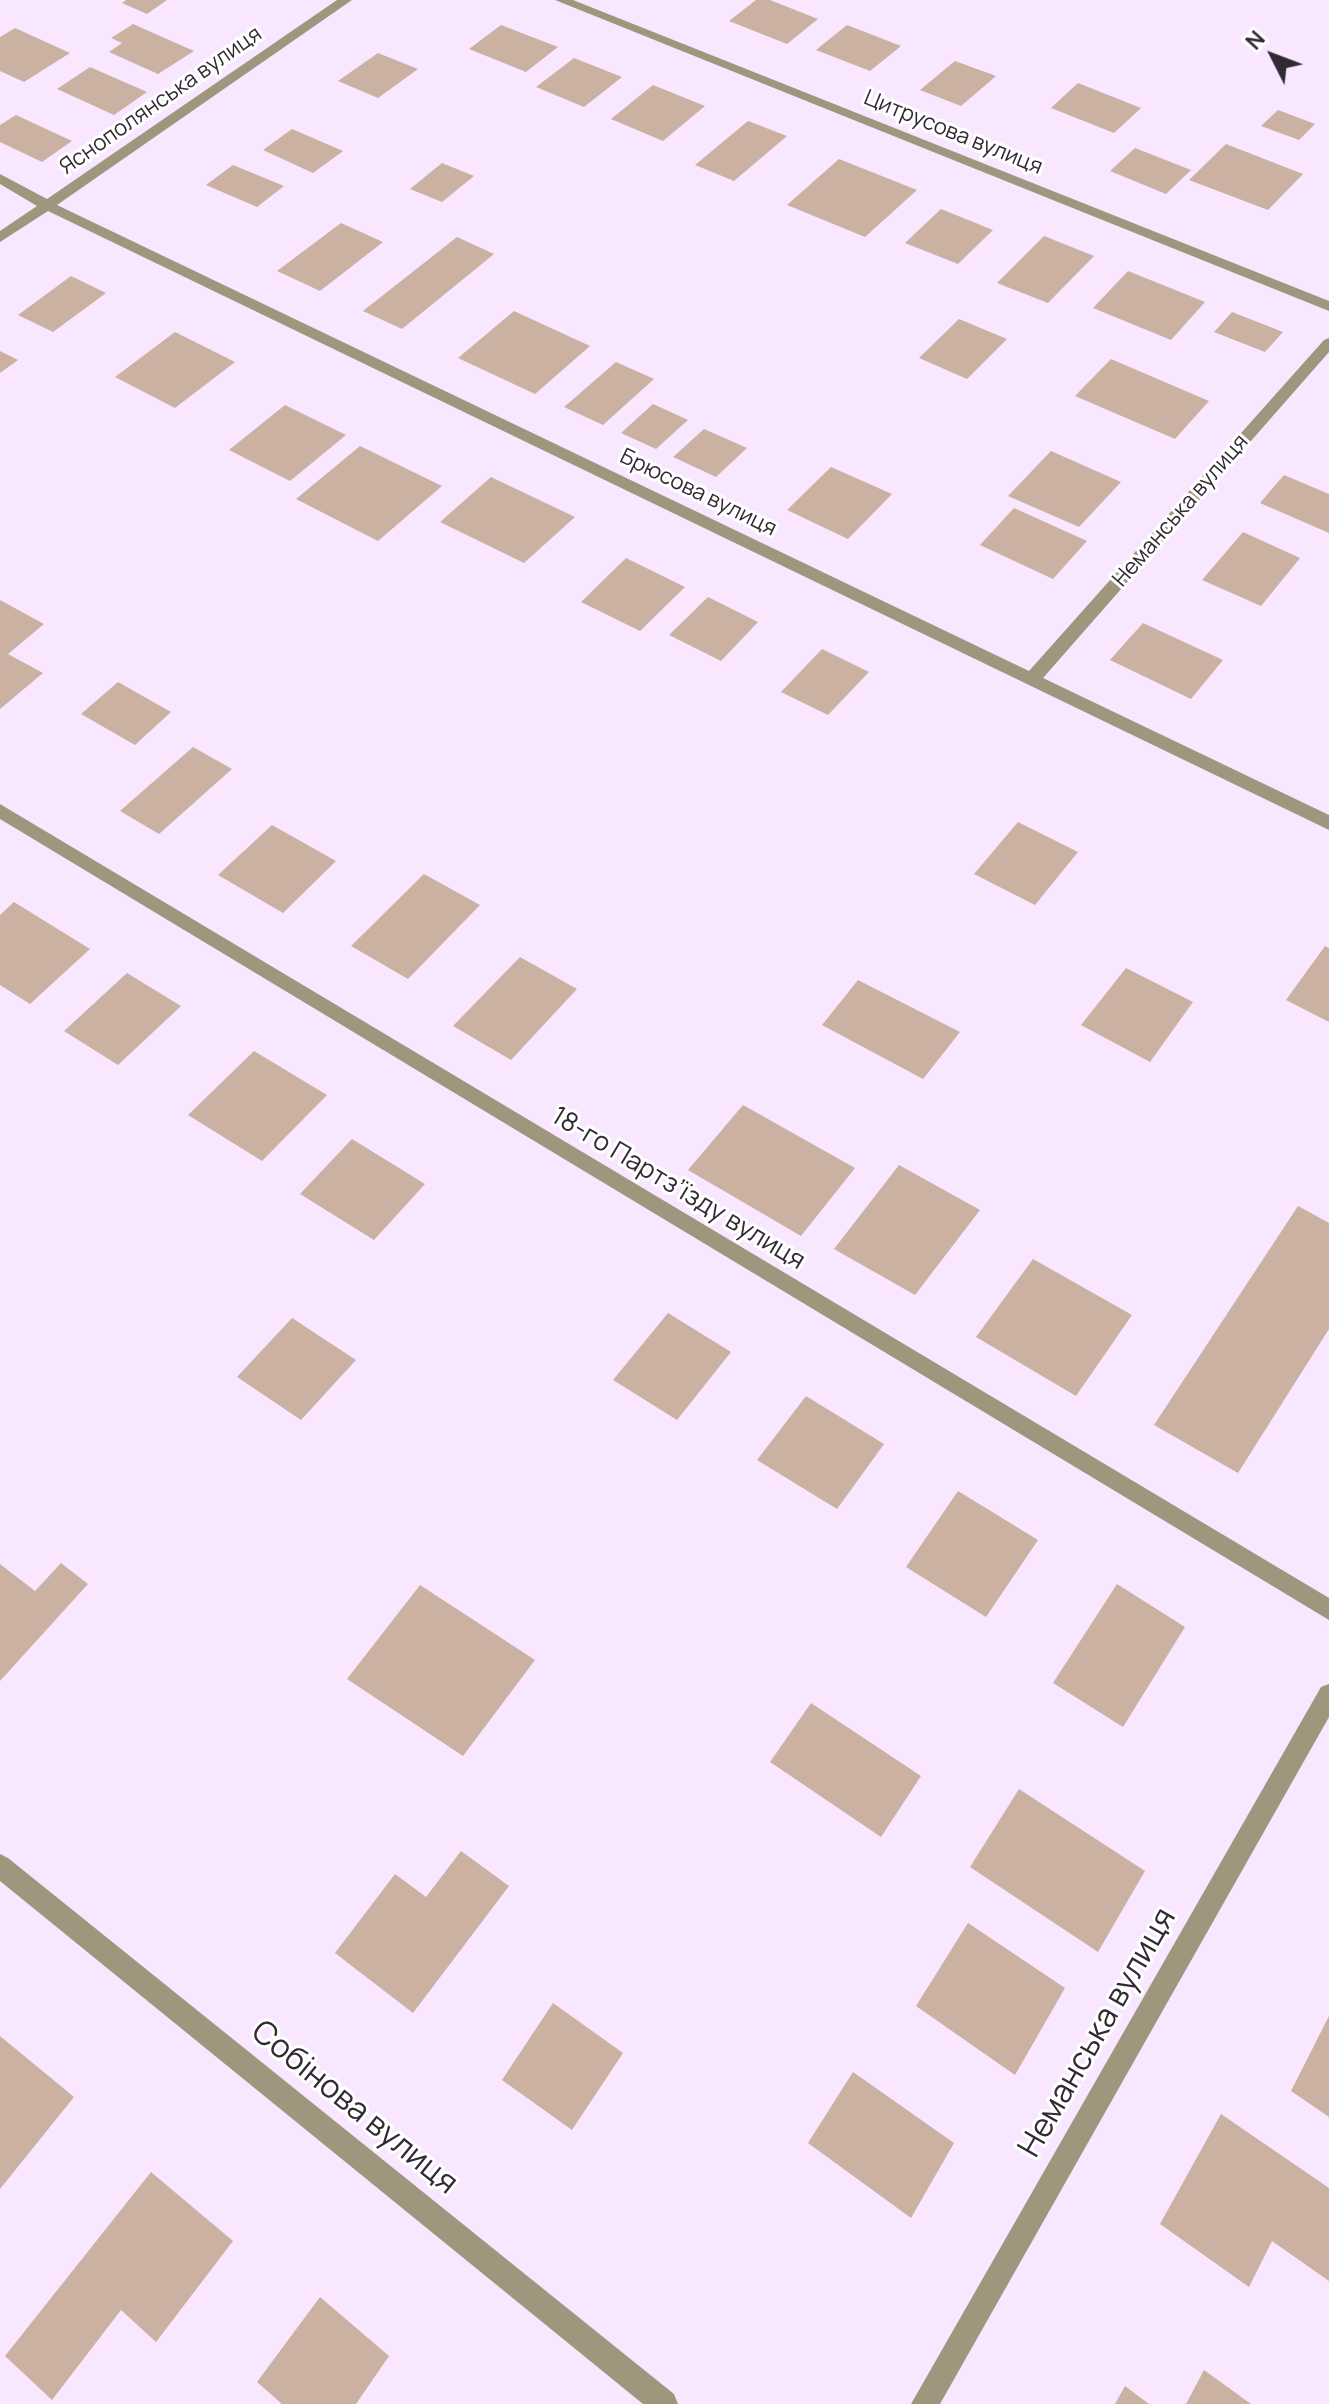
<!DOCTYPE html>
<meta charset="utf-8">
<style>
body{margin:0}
#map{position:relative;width:1329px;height:2404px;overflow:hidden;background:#f9e7ff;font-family:Manrope,sans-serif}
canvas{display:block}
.north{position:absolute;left:1233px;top:16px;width:80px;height:80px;-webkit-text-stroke:6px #fff;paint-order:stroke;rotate:312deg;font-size:22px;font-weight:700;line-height:32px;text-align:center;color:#312a33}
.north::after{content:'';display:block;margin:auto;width:28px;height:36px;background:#312a33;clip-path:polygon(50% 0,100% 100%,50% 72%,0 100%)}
</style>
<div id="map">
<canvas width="1329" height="2404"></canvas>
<div class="north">N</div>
</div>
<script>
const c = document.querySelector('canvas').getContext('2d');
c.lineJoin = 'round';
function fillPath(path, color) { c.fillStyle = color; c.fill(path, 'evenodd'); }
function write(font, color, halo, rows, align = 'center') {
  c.font = font + ' Manrope,sans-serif'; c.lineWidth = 6; c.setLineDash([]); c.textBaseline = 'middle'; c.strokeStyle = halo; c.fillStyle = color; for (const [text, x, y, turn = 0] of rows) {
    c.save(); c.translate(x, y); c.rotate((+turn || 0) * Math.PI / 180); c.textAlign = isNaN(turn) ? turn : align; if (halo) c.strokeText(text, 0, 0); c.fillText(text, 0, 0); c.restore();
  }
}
fillPath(new Path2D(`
 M 126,0 L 167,0 L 147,14 L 122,3 Z
 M 756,0 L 770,0 L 818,19 L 787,44 L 729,21 Z
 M 133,24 L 194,51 L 158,74 L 109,52 L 122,43 L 111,38 Z
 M 501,25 L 558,47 L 526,72 L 469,49 Z
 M 847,25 L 901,46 L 870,71 L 816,50 Z
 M 15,28 L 70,53 L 24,82 L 0,71 L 0,37 Z
 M 378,53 L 418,69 L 378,98 L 338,81 Z
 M 574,58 L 622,77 L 584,107 L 536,87 Z
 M 955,61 L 996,76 L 961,106 L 920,90 Z
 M 90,67 L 147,92 L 114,115 L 57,89 Z
 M 1078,83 L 1141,108 L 1114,133 L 1051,108 Z
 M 653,85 L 705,106 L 663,141 L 611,119 Z
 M 1278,110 L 1315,124 L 1299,140 L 1261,126 Z
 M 16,115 L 72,141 L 42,162 L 0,142 L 0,125 Z
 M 748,121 L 787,136 L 734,181 L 695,165 Z
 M 292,129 L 343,151 L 313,173 L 263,150 Z
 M 1226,144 L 1303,174 L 1268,210 L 1189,180 Z
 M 1135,148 L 1191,170 L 1166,194 L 1110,171 Z
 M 839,159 L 917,190 L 865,237 L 787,205 Z
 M 442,163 L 474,176 L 442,202 L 410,189 Z
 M 233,165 L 284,186 L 257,207 L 206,185 Z
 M 941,209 L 993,230 L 958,264 L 905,243 Z
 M 341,223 L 383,242 L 320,291 L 277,271 Z
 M 1044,236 L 1094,256 L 1048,303 L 997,283 Z
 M 457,237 L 494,254 L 402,329 L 363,311 Z
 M 1128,271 L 1205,302 L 1171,340 L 1093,308 Z
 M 71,276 L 106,293 L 53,332 L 18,315 Z
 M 514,311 L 590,346 L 535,394 L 458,358 Z
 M 1232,312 L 1283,332 L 1265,352 L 1214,332 Z
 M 959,319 L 1007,339 L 967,379 L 919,358 Z
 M 175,332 L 235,362 L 175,408 L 115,377 Z
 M 0,351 L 18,360 L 0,373 Z
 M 1111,359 L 1209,401 L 1175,439 L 1075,396 Z
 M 616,362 L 654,379 L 603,425 L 564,407 Z
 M 653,404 L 688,420 L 656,449 L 621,433 Z
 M 285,405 L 346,435 L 290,481 L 229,450 Z
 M 704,429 L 747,448 L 716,477 L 673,457 Z
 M 360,446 L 442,486 L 378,541 L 296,499 Z
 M 1051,451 L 1121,482 L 1079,527 L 1008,496 Z
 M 831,467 L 892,494 L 848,539 L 787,510 Z
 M 1284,475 L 1329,494 L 1329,533 L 1260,503 Z
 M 491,477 L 575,517 L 524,563 L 440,522 Z
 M 1014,508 L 1087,541 L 1053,579 L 980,545 Z
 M 1243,532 L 1300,558 L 1261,606 L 1202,580 Z
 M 626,558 L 685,587 L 640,631 L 581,602 Z
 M 708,597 L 758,622 L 721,661 L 669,635 Z
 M 0,600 L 44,624 L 8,654 L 43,673 L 0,709 Z
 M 1143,623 L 1223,660 L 1191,699 L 1110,660 Z
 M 822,649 L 869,672 L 828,715 L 781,692 Z
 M 118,682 L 171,712 L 135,745 L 81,714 Z
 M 193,747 L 232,769 L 159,834 L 120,811 Z
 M 1018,822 L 1078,852 L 1035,905 L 974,874 Z
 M 272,825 L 336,861 L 283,913 L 218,875 Z
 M 424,874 L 480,905 L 408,979 L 351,946 Z
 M 14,902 L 90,949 L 30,1004 L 0,985 L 0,915 Z
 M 1325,946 L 1329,948 L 1329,1022 L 1286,1000 Z
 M 520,957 L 577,989 L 511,1060 L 453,1026 Z
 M 1126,968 L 1193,1002 L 1150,1062 L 1081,1025 Z
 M 127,973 L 181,1006 L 118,1065 L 64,1031 Z
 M 858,980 L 960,1032 L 923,1079 L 822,1025 Z
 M 254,1051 L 327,1095 L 262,1161 L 188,1115 Z
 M 743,1105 L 855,1168 L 801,1236 L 688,1170 Z
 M 352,1139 L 425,1184 L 374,1240 L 300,1194 Z
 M 899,1165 L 980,1210 L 915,1295 L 834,1249 Z
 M 1298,1206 L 1329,1223 L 1329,1329 L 1238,1473 L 1154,1425 Z
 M 1033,1259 L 1132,1315 L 1076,1396 L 976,1337 Z
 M 668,1313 L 731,1352 L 677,1420 L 613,1380 Z
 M 292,1318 L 356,1360 L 301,1420 L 237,1377 Z
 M 806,1396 L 884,1444 L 837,1509 L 757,1460 Z
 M 958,1491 L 1038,1540 L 986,1617 L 906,1567 Z
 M 61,1563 L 88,1584 L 0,1681 L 0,1564 L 35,1591 Z
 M 1117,1584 L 1185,1627 L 1123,1727 L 1053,1683 Z
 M 420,1585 L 535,1660 L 463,1756 L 347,1679 Z
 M 811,1703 L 921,1776 L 881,1837 L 770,1762 Z
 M 1019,1789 L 1145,1871 L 1098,1952 L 970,1867 Z
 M 461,1851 L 509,1886 L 413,2013 L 335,1953 L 395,1874 L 426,1897 Z
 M 968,1923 L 1065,1988 L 1015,2075 L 916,2006 Z
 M 553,2003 L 623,2053 L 572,2130 L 502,2080 Z
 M 1329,2016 L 1329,2117 L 1291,2091 Z
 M 0,2036 L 74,2097 L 0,2189 Z
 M 853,2072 L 954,2143 L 911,2218 L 808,2143 Z
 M 1221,2114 L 1329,2188 L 1329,2281 L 1272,2241 L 1249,2287 L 1160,2224 Z
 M 151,2172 L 233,2241 L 156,2342 L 121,2310 L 52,2400 L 5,2356 Z
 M 320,2297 L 389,2356 L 356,2404 L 282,2404 L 257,2382 Z
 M 1204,2370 L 1251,2404 L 1186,2404 Z
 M 1125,2386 L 1149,2404 L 1115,2404 Z`), '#cbb1a1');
fillPath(new Path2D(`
 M 337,0 L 352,0 L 57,205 L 1029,671 L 1324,340 L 1329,338 L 1329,352 L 1043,678 L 1329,815 L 1329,830 L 48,211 L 0,242 L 0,231 L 37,206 L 0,184 L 0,174 L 47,199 Z
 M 555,0 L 573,0 L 1329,301 L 1329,311 Z
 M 0,804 L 1329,1598 L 1329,1620 L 0,819 Z
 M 1329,1684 L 1329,1717 L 940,2404 L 911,2404 L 1321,1687 Z
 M 0,1854 L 8,1858 L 674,2394 L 678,2404 L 643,2404 L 0,1881 Z`), '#9f977d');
write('22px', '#312a33', '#fff', [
 ["Яснополянська вулиця",161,101,-35],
 ["Цитрусова вулиця",953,133,22],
 ["Брюсова вулиця",698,493,26],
 ["Неманська вулиця",1181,511,-49]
]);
write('26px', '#312a33', '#fff', [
 ["18-го Партз’їзду вулиця",678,1189,31]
]);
write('32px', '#312a33', '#fff', [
 ["Неманська вулиця",1098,2033,-60],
 ["Собінова вулиця",354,2108,39]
]);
</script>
